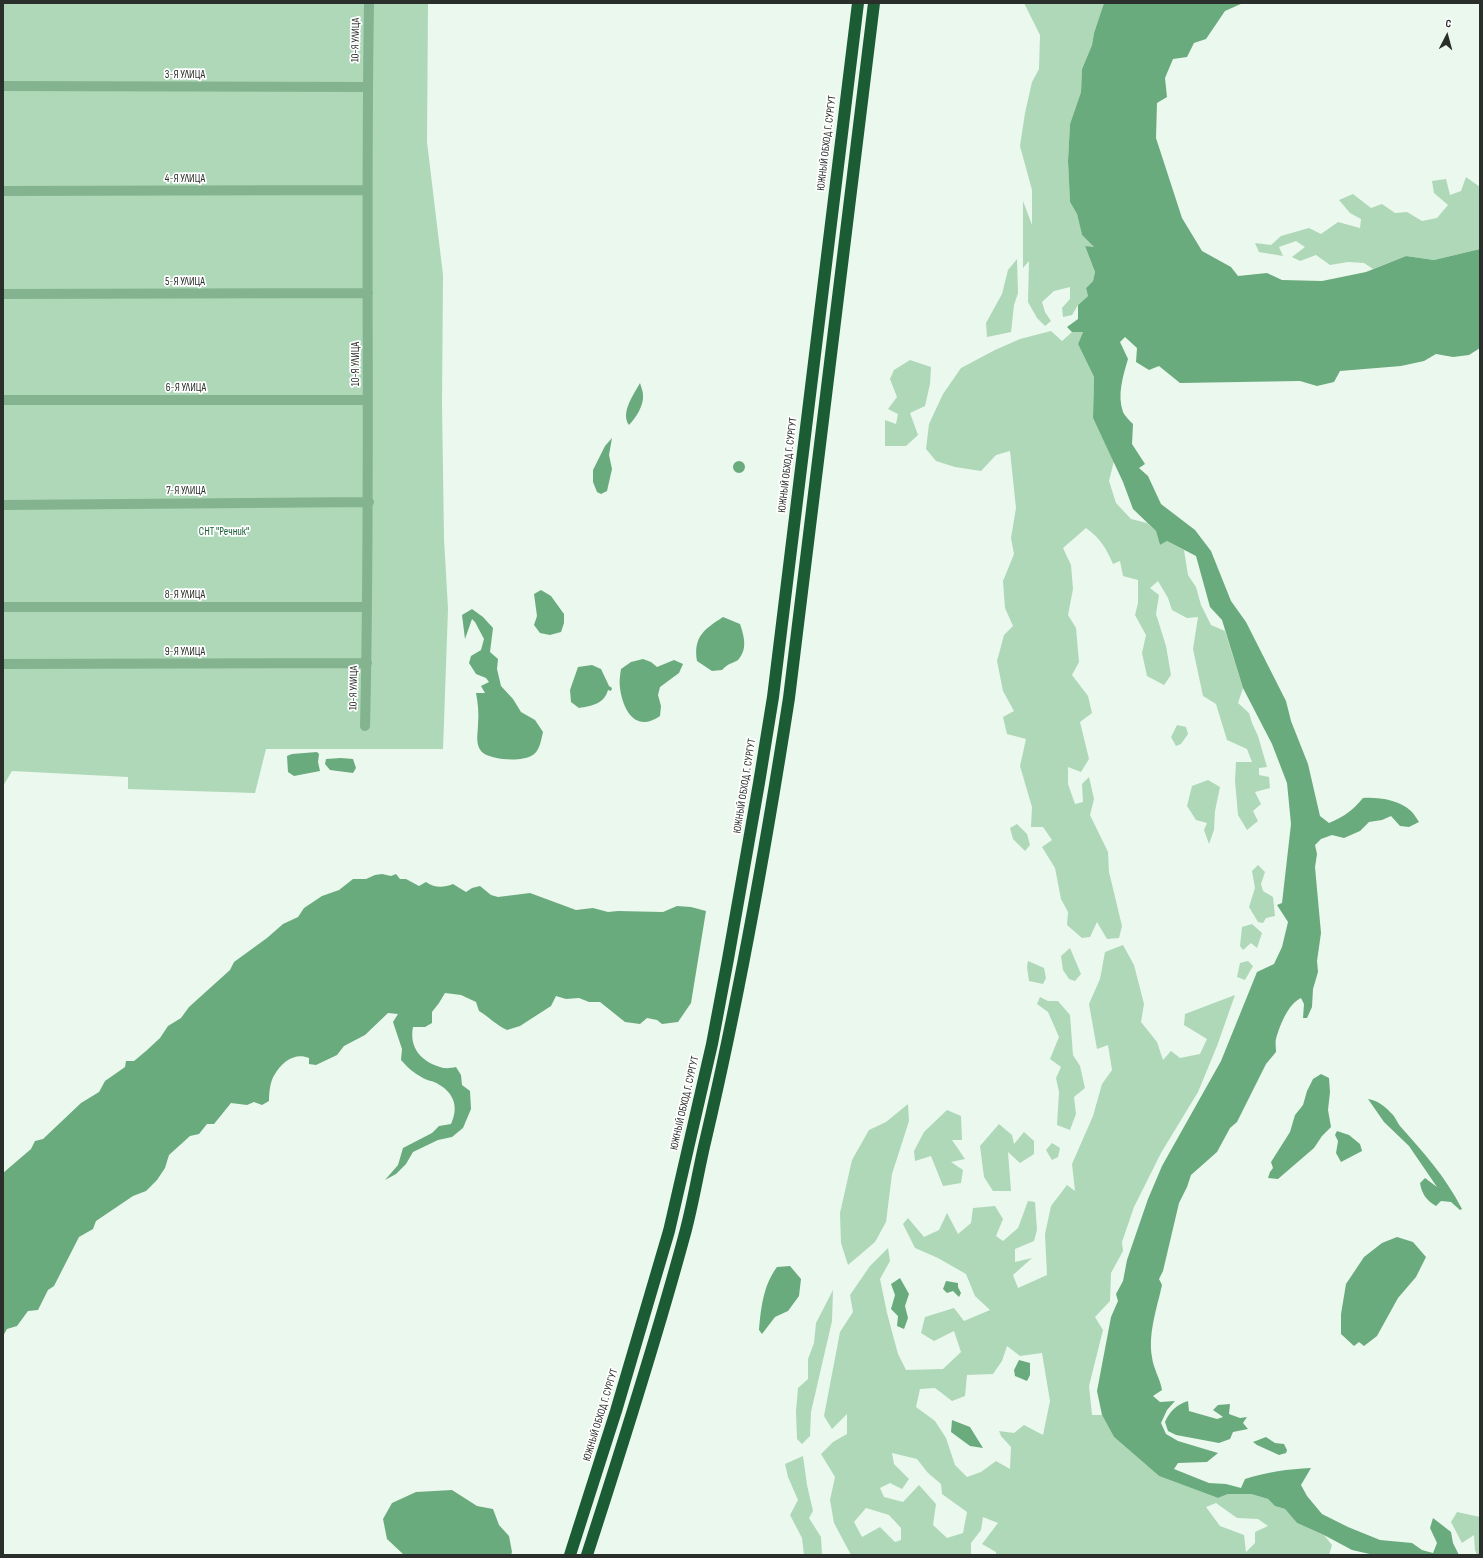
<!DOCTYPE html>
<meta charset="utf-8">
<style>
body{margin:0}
#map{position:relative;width:1483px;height:1558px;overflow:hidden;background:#ebf8ee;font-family:"Sofia Sans Condensed",sans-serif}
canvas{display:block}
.frame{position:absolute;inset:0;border:4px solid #2a2f2b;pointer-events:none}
.north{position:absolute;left:1427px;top:16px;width:40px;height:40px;-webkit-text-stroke:3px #fff;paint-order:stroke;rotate:6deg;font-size:11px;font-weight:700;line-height:16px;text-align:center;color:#2a2f2b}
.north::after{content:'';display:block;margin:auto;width:14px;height:18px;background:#2a2f2b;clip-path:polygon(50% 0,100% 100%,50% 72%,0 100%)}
</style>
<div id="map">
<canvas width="1483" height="1558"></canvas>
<div class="frame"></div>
<div class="north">С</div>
</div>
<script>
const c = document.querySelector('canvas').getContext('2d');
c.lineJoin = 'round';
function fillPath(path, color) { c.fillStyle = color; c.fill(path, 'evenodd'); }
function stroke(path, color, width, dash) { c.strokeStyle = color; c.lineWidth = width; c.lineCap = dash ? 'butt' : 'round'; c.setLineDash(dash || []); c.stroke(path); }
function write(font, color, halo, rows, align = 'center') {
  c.font = font + ' "Sofia Sans Condensed",sans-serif'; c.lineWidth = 3.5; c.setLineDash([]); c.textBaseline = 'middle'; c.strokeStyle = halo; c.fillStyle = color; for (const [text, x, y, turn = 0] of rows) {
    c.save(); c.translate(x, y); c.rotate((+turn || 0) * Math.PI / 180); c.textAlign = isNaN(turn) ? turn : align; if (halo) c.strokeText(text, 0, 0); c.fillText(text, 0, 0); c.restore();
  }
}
fillPath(new Path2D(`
 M 3,3 L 428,3 L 427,142 L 443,275 L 442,405 L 444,539 L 448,609 L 443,749 L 266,749 L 255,793 L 128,789 L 128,777 L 12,771 L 3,786 Z
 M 1024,3 L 1104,3 L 1094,33 L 1092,45 L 1082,69 L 1081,92 L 1070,124 L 1068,161 L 1070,202 L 1077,214 L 1082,235 L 1095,248 L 1085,246 L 1095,272 L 1093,281 L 1086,288 L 1088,296 L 1078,305 L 1072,315 L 1063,317 L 1062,308 L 1070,299 L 1070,287 L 1054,291 L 1042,302 L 1045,312 L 1051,321 L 1045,326 L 1037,318 L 1028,302 L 1029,261 L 1023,268 L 1023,201 L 1032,225 L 1032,190 L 1020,146 L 1025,113 L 1032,82 L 1039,69 L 1040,35 Z
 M 1466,177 L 1480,187 L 1480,249 L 1434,260 L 1406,256 L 1373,269 L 1364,263 L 1348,262 L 1330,265 L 1316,255 L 1300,261 L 1292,257 L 1305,247 L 1296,241 L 1279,247 L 1283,256 L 1259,252 L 1255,243 L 1271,245 L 1281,236 L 1309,228 L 1321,234 L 1338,222 L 1360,228 L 1361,219 L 1350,213 L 1339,200 L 1353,194 L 1371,208 L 1382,204 L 1395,213 L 1407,212 L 1422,221 L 1437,218 L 1448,205 L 1434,193 L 1432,181 L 1446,179 L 1450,195 L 1461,191 Z
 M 1017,259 L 1018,293 L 1014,305 L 1011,332 L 987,337 L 986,323 L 1002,294 L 1008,270 Z
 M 1051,331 L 1062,341 L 1072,332 L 1083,332 L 1078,344 L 1094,377 L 1093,418 L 1114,461 L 1109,481 L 1116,503 L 1131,519 L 1147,523 L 1156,531 L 1160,545 L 1167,541 L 1184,550 L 1188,575 L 1196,587 L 1201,605 L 1211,625 L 1225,631 L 1243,688 L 1238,703 L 1249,713 L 1252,723 L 1258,736 L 1267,767 L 1259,768 L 1259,775 L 1269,777 L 1270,788 L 1255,792 L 1261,804 L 1253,811 L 1258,821 L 1247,830 L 1238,815 L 1235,781 L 1236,762 L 1252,762 L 1247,749 L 1227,740 L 1216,704 L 1203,696 L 1193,649 L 1198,617 L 1187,618 L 1172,610 L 1168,598 L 1158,581 L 1150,588 L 1159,595 L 1156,614 L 1166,646 L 1171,675 L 1164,685 L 1147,676 L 1142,653 L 1146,635 L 1135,615 L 1138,603 L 1138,580 L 1123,576 L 1120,561 L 1113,564 C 1106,548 1101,539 1086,528 L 1063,548 L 1071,565 L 1073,589 L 1068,615 L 1076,628 L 1079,662 L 1072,675 L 1088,696 L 1092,713 L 1080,722 L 1089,759 L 1081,772 L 1068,767 L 1068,784 L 1075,804 L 1083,802 L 1082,784 L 1089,777 L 1094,799 L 1090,815 L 1108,852 L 1109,872 L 1122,926 L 1119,938 L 1107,939 L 1097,922 L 1090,937 L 1082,938 L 1067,925 L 1068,912 L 1061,899 L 1055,868 L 1042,847 L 1052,840 L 1043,827 L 1031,827 L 1032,807 L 1020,766 L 1026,739 L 1007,734 L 1003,717 L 1014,711 L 1003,691 L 997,661 L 1004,635 L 1013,626 L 1005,608 L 1003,581 L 1014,554 L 1011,538 L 1016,508 L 1010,451 L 996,455 L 981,471 L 955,467 L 936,461 L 926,449 L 929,424 L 943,394 L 961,368 L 995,350 L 1020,339 Z
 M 910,360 L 931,367 L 930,384 L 925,406 L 910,413 L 918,435 L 906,446 L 885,446 L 885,420 L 896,424 L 898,414 L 888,409 L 897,397 L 890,379 L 894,370 Z
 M 1177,725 L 1186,727 L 1188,734 L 1181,744 L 1176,746 L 1171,737 Z
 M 1208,780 L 1220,787 L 1215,811 L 1214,830 L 1209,844 L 1204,830 L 1207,823 L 1196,820 L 1187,806 L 1192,786 Z
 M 1017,824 L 1027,834 L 1030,845 L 1025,851 L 1013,839 L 1010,828 Z
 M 1258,865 L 1265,872 L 1261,884 L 1263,891 L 1273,897 L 1275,916 L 1266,918 L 1263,923 L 1258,922 L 1249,907 L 1255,888 L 1252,871 Z
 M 1252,924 L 1262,933 L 1257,948 L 1251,943 L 1243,950 L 1240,946 L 1242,927 Z
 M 1123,945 L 1134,965 L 1144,1004 L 1141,1022 L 1157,1042 L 1163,1060 L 1171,1051 L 1180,1058 L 1200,1054 L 1207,1039 L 1184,1025 L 1185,1014 L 1235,995 L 1217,1046 L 1198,1092 L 1161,1153 L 1134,1207 L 1122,1242 L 1123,1251 L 1111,1273 L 1110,1301 L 1095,1317 L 1103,1330 L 1089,1386 L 1092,1415 L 1102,1415 L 1114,1437 L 1159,1476 L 1218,1498 L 1228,1494 L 1251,1494 L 1268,1499 L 1275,1506 L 1285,1509 L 1297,1523 L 1324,1535 L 1332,1545 L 1329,1555 L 996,1555 L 996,1552 L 982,1544 L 998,1523 L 983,1517 L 981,1530 L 971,1543 L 971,1555 L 851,1555 L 834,1523 L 830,1500 L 835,1477 L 821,1454 L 833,1442 L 847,1434 L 847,1414 L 832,1429 L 824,1416 L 840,1332 L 853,1312 L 850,1295 L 870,1266 L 888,1248 L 890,1261 L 880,1279 L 887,1313 L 898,1354 L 906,1370 L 943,1369 L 961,1352 L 954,1331 L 934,1341 L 921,1333 L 925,1317 L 954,1308 L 964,1321 L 990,1310 L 975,1296 L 966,1274 L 938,1258 L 915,1248 L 903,1224 L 908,1218 L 924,1237 L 939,1230 L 947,1213 L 958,1234 L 971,1223 L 973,1208 L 995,1206 L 1003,1219 L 996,1236 L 1003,1241 L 1018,1228 L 1028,1201 L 1035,1202 L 1037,1230 L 1034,1241 L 1015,1249 L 1015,1262 L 1032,1258 L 1013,1275 L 1018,1288 L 1047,1275 L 1045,1234 L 1051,1206 L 1067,1185 L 1075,1191 L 1072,1164 L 1093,1116 L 1102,1084 L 1112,1070 L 1108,1045 L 1097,1049 L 1089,1004 L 1100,979 L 1105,952 ZM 1007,1346 L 1020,1356 L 1042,1353 L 1050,1401 L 1043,1435 L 1024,1425 L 1014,1433 L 999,1431 L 1001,1436 L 1011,1447 L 1010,1469 L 996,1461 L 981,1472 L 967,1477 L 955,1465 L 946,1438 L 935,1421 L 916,1407 L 920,1389 L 935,1388 L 952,1401 L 965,1396 L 967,1375 L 993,1374 L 1002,1361 ZM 892,1453 L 917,1459 L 928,1473 L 941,1484 L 942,1494 L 967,1512 L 963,1533 L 947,1538 L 933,1525 L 936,1504 L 919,1485 L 903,1502 L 884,1497 L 880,1488 L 890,1483 L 902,1489 L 909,1479 L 894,1464 ZM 1216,1503 L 1237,1518 L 1258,1519 L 1268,1526 L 1255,1532 L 1255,1543 L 1246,1552 L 1244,1535 L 1220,1526 L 1206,1507 ZM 866,1508 L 889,1515 L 901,1528 L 901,1540 L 895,1542 L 880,1527 L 862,1537 L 854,1522 Z
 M 1070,948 L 1081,974 L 1075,981 L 1069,979 L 1063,970 L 1061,956 Z
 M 1028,961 L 1044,968 L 1046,978 L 1043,984 L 1029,981 L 1027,967 Z
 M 1248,961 L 1253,966 L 1245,980 L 1237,977 L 1240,963 Z
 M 1040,997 L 1048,1001 L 1058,1001 L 1070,1015 L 1073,1055 L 1080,1066 L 1085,1088 L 1074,1097 L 1076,1114 L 1070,1130 L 1057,1125 L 1059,1092 L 1056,1078 L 1061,1067 L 1050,1059 L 1059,1037 L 1048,1012 L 1037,1004 Z
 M 908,1104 L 909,1121 L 892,1174 L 886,1222 L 875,1242 L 848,1265 L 841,1243 L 840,1213 L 852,1160 L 869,1130 L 886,1122 Z
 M 947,1110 L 961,1116 L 962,1140 L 952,1140 L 965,1159 L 951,1162 L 963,1170 L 961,1183 L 943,1186 L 931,1156 L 915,1161 L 914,1151 L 924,1132 Z
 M 999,1124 L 1012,1135 L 1014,1144 L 1024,1132 L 1034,1141 L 1034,1154 L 1020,1163 L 1008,1152 L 1011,1191 L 993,1191 L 984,1177 L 980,1146 Z
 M 1052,1143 L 1060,1148 L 1058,1157 L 1052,1160 L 1046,1150 Z
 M 833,1290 L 832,1321 L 811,1412 L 810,1436 L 802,1444 L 797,1439 L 796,1411 L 798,1388 L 808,1379 L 808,1359 L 814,1343 L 816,1323 Z
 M 803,1456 L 807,1485 L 813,1511 L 809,1518 L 821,1537 L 822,1555 L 804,1555 L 802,1538 L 790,1515 L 798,1500 L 788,1477 L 785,1464 Z
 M 1457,1512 L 1480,1517 L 1480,1555 L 1477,1555 L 1475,1550 L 1474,1535 L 1462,1543 L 1451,1522 Z`), '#aed8b8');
fillPath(new Path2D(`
 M 1104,3 L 1243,3 L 1225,11 L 1206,39 L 1194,43 L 1187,57 L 1173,59 L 1165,78 L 1167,97 L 1157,103 L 1156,138 L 1182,218 L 1202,251 L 1231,267 L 1238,276 L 1267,273 L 1282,280 L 1322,281 L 1366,272 L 1406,256 L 1434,260 L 1480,249 L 1480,348 L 1469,355 L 1453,357 L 1436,354 L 1424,361 L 1401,366 L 1340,371 L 1334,382 L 1317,386 L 1300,381 L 1180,383 L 1159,366 L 1149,370 L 1136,362 L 1137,348 L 1125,337 L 1120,342 L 1128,359 C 1123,376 1117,395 1123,412 C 1125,416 1130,421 1133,424 L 1132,444 L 1145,464 L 1139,468 L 1148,476 L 1161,504 L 1195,530 L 1211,551 L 1231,601 L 1246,622 L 1286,701 L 1291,721 L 1308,764 L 1320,816 L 1329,823 C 1345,816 1352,811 1363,798 C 1379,797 1399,800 1411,811 C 1414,814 1417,819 1419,822 L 1409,827 L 1400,826 L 1391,816 L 1382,820 L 1369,822 L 1360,831 L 1344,838 L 1332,835 L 1321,839 L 1315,845 L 1317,854 L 1315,867 L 1321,933 L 1317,961 L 1318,972 L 1313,989 L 1312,1007 L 1307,1018 L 1303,1018 L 1304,1004 L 1301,998 C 1288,1004 1280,1025 1276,1039 C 1275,1042 1276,1047 1276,1052 L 1266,1064 L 1237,1122 L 1230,1128 L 1217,1152 L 1191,1175 L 1187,1187 L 1179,1203 L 1163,1271 L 1159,1279 L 1162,1285 C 1157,1308 1148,1333 1152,1357 C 1153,1368 1160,1378 1162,1390 L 1153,1396 L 1160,1402 L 1175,1401 L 1167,1410 L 1161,1423 L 1166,1434 L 1178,1441 L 1218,1453 L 1207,1462 L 1178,1463 L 1174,1469 L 1209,1483 L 1226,1484 L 1241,1488 L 1245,1479 C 1267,1472 1288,1469 1311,1468 L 1301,1485 L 1307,1496 L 1322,1514 L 1348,1527 L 1380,1540 L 1412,1543 L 1422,1550 L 1433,1553 L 1437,1543 L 1430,1528 L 1433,1518 L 1451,1532 L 1453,1543 L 1459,1555 L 1374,1555 L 1352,1550 L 1324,1535 L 1297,1523 L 1285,1509 L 1275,1506 L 1268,1499 L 1251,1494 L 1228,1494 L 1218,1498 L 1159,1476 L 1114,1437 L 1102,1415 L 1097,1391 L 1111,1317 L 1118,1301 L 1116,1294 L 1123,1281 L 1127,1260 L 1148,1199 L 1162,1166 L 1221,1061 L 1257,972 L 1274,964 L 1282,947 L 1288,922 L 1277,905 L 1282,903 L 1291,824 L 1287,783 L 1272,744 L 1243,688 L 1222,620 L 1210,607 L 1196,556 L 1167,541 L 1160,545 L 1156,531 L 1133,509 L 1123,482 L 1093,418 L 1094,377 L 1078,344 L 1083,332 L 1072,332 L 1067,327 L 1078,319 L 1078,305 L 1088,296 L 1086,288 L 1093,281 L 1095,272 L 1085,246 L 1094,247 L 1082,235 L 1077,214 L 1070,202 L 1068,161 L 1070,124 L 1081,92 L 1082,69 L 1092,45 L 1094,33 Z
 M 640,383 C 641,387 643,391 643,395 C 644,405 636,418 629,425 C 620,413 634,394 640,383 Z
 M 612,438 L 609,455 L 612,469 L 607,491 L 601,494 L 597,492 L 593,482 L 593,470 L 605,446 Z
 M733 467a6 6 0 1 1 12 0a6 6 0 1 1-12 0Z
 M 541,590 L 551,596 L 564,614 L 564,623 L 561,632 L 550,635 L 540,633 L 534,625 L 537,616 L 534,594 Z
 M 472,609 L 483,617 L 493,628 L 490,652 L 498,659 L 497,669 L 501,686 L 513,699 L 521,712 L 535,720 L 543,732 C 541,740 540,752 531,756 C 521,762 488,760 481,751 C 475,743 478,733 478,724 C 479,714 478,703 476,693 L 485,693 L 481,686 L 489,682 L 486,678 L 476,674 L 469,663 L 471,656 L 481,650 L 484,639 L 475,622 L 472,619 L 465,639 L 462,615 Z
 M 723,617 L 740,624 C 744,636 748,649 738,660 C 734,663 728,663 722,670 L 712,671 L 697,661 C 693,636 705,629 723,617 Z
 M 643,659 L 651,662 L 657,667 L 674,660 L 683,664 L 679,673 L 660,687 L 658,695 L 661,706 L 660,716 C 636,733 623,711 620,688 C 619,682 620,675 621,669 L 631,662 Z
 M 592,665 L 601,669 L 609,686 L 612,688 L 611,691 L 608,690 C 604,704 592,706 579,708 L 571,702 L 570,690 L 578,667 Z
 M 317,752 L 319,754 L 318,762 L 320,771 L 294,776 L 288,772 L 287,756 L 292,754 Z
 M 341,758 L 353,759 L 356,768 L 353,773 L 330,770 L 325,764 L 326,759 Z
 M 382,874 L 391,876 L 396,874 L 400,879 L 406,879 L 419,886 L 426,882 C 435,888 443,888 453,884 L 466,892 L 472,888 L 480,886 L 491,895 L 498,897 L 530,893 L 576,910 L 593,908 L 608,912 L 618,911 L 663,912 L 677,906 L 691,907 L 706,911 L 691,1003 L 678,1022 L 662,1024 L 657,1020 L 647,1018 L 640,1024 L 625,1022 L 600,1002 L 589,1002 L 579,998 L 566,999 L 556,996 L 551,1006 L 520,1026 L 507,1030 C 496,1025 489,1017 479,1011 L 476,1002 L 461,995 L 445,993 L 439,1003 L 432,1012 L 432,1023 L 425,1027 L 413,1027 C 409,1048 421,1061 440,1067 C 445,1069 451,1068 456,1067 L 461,1075 L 462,1085 L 470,1091 L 471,1109 L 463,1128 L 452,1137 L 438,1140 L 413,1152 L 406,1164 L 396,1174 L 385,1180 L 398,1165 L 403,1148 L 432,1133 L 439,1126 L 451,1124 C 459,1107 454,1093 438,1084 C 434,1081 428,1081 423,1078 C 414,1073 408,1068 401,1060 L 402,1049 L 393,1022 L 398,1014 L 388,1013 L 365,1035 L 344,1046 L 337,1055 L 316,1065 L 309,1064 L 309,1058 C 295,1052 282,1062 275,1074 C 270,1081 269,1093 269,1101 L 262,1105 L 254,1102 L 247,1105 L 231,1103 L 214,1124 L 207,1124 L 199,1134 L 190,1136 L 169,1155 L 165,1168 L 157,1180 L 146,1191 L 133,1196 L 96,1221 L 93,1229 L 79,1237 L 54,1286 L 48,1290 L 38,1310 L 28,1311 L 17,1326 L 7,1329 L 3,1336 L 3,1173 L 31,1149 L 35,1141 L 43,1139 L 81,1103 L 99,1092 L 105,1081 L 125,1067 L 126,1061 L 134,1061 L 146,1051 L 160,1038 L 168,1026 L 181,1018 L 189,1007 L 230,970 L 234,962 L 267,938 L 283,924 L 298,917 L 304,908 L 322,896 L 339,890 L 353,879 L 366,879 L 375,875 Z
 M 1321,1074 L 1329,1078 L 1330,1092 L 1328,1110 L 1331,1127 L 1322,1136 L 1314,1148 L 1278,1179 L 1268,1178 L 1270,1172 L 1273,1168 L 1271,1162 L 1290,1132 L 1295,1115 L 1303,1105 L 1307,1091 L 1313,1079 Z
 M 1368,1099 C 1377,1100 1386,1107 1391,1113 C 1395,1116 1397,1122 1400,1126 C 1424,1153 1445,1176 1462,1209 L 1460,1210 L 1451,1202 L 1441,1201 L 1436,1206 C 1426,1200 1422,1194 1420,1183 L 1425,1178 L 1437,1187 L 1409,1146 L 1384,1122 Z
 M 1337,1131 L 1349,1135 L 1360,1144 L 1362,1151 L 1341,1162 L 1336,1153 L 1338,1141 L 1335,1135 Z
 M 1397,1237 L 1413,1242 L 1426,1257 L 1416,1277 L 1398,1298 L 1377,1336 L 1364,1346 L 1359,1342 L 1354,1346 L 1341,1334 L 1341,1314 L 1346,1284 L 1364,1257 L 1382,1243 Z
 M 790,1266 L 801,1279 L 799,1296 L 788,1311 L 775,1317 L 762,1334 L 759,1330 C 761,1308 763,1286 777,1267 Z
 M 900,1278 L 909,1294 L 905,1306 L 908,1318 L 904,1329 L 897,1326 L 898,1316 L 891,1309 L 895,1295 L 891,1284 Z
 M 946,1281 L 958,1283 L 958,1287 L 961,1293 L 959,1297 L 953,1291 L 947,1293 L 943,1289 Z
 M 1019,1360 L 1030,1363 L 1030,1375 L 1027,1381 L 1015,1376 L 1014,1370 Z
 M 1188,1401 L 1189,1411 L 1217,1419 L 1223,1417 L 1213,1410 L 1218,1405 L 1230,1404 L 1229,1414 L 1240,1418 L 1247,1417 L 1243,1423 L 1248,1429 L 1233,1432 L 1230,1439 L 1219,1443 L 1176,1435 L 1168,1431 L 1165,1422 C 1170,1411 1176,1405 1188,1401 Z
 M 952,1420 L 970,1427 L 983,1448 L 970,1446 L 951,1432 Z
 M 1266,1437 L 1275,1443 L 1284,1444 L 1287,1450 L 1286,1453 L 1279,1455 L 1257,1445 L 1253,1442 Z
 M 452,1490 L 477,1506 L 493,1509 L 499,1525 L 509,1536 L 512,1552 L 511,1555 L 404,1555 L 387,1539 L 383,1519 L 392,1503 L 416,1492 Z`), '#6aab7d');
stroke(new Path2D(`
 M 3,86 L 368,87
 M 3,191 L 367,190
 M 3,294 L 368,293
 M 3,400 L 368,400
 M 3,505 L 369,502
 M 3,607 L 367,607
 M 3,664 L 367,663
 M 365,726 C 371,485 365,244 369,3`), '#84b390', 10);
stroke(new Path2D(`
 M 570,1555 L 616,1411 L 669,1231 L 712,1044 L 728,959 L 759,783 L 773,697 L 858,3
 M 587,1555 C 621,1450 655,1344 684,1237 C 693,1205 698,1171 706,1138 C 740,993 766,846 789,698 L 874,3`), '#1b5c34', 12);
write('11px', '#2a2f2b', '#fff', [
 ["10-Я УЛИЦА",356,40,-89],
 ["3-Я УЛИЦА",185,75],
 ["ЮЖНЫЙ ОБХОД Г. СУРГУТ",827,143,-83],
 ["4-Я УЛИЦА",185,179],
 ["5-Я УЛИЦА",185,282],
 ["10-Я УЛИЦА",356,364,-90],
 ["6-Я УЛИЦА",186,388],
 ["ЮЖНЫЙ ОБХОД Г. СУРГУТ",788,465,-83],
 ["7-Я УЛИЦА",186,491],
 ["8-Я УЛИЦА",185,595],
 ["9-Я УЛИЦА",185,652],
 ["10-Я УЛИЦА",354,688,-89],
 ["ЮЖНЫЙ ОБХОД Г. СУРГУТ",745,786,-81],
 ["ЮЖНЫЙ ОБХОД Г. СУРГУТ",685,1103,-77],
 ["ЮЖНЫЙ ОБХОД Г. СУРГУТ",601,1415,-73]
]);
write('11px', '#186135', '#fff', [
 ["СНТ \"Речник\"",224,532]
]);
</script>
